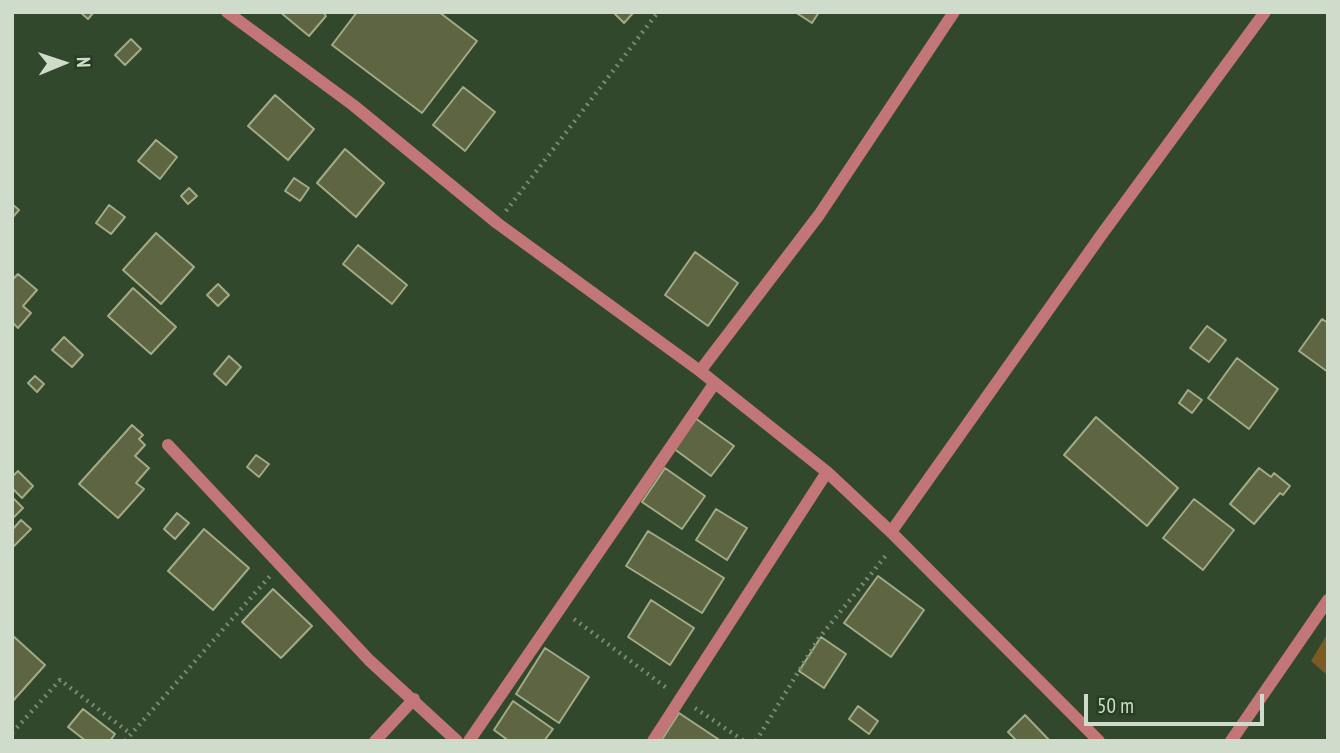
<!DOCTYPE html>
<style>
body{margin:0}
#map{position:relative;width:1340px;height:753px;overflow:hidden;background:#32482c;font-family:"PT Sans Narrow",sans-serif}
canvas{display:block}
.frame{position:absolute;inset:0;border:14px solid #cfdccb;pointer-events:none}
.north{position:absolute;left:28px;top:28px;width:70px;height:70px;-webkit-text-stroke:5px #283e22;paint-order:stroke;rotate:88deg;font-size:19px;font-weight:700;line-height:28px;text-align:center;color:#cfdccb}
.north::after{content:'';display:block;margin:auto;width:24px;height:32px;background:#cfdccb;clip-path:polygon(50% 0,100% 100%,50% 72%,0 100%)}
.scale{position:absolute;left:1084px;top:694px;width:180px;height:32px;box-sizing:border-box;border:4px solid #cfdccb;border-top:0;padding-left:9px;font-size:21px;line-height:24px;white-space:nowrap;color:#cfdccb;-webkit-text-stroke:5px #283e22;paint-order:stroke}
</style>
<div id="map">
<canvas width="1340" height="753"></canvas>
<div class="frame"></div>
<div class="north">N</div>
<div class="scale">50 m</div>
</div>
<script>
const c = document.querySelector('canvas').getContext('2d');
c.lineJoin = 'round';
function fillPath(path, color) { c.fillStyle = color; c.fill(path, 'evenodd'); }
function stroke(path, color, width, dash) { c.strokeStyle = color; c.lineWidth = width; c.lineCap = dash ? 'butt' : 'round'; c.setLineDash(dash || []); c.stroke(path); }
fillPath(new Path2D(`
 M 1328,633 L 1328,676 L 1311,661 Z`), '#7a5b24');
const building = new Path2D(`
 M 80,12 L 94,12 L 88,19 Z
 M 280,12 L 323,12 L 326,16 L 309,36 Z
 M 357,12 L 439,12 L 477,41 L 422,113 L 332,45 Z
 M 613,12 L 634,12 L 624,23 Z
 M 795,12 L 819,12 L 812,23 Z
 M 131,39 L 141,49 L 125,65 L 115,55 Z
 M 463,87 L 495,112 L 465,151 L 433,125 Z
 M 275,95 L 314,129 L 288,160 L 248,126 Z
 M 156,140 L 177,157 L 160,179 L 138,161 Z
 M 345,149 L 384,183 L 356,217 L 317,183 Z
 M 294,178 L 309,188 L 300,201 L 285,191 Z
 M 189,188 L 197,196 L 188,204 L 181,196 Z
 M 12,204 L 19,210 L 12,218 Z
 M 109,205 L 125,217 L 111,234 L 96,223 Z
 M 156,233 L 194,267 L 161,304 L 123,270 Z
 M 358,245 L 407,285 L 392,304 L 343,264 Z
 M 695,252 L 738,283 L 708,326 L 665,295 Z
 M 18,274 L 37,290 L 23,306 L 31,313 L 18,328 L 12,322 L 12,280 Z
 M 218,284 L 229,295 L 218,306 L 207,295 Z
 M 133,288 L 176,327 L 151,354 L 108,316 Z
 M 1322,319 L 1328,323 L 1328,372 L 1299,351 Z
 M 1207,326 L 1226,340 L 1209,362 L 1190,348 Z
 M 64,337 L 83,355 L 72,367 L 52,350 Z
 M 229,356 L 241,367 L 226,385 L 214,374 Z
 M 1237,358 L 1278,389 L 1249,429 L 1208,398 Z
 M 35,376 L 44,384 L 37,392 L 28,383 Z
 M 1188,390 L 1202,400 L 1192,413 L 1179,403 Z
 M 1096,417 L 1178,488 L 1147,526 L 1064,455 Z
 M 695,418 L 734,446 L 711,476 L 673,448 Z
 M 132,425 L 143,435 L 139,439 L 145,445 L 135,456 L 149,468 L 136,483 L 144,489 L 118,518 L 79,484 Z
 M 256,455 L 269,464 L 259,477 L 247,467 Z
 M 665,468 L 705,496 L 682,529 L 642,502 Z
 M 1259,468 L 1271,477 L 1274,473 L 1290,486 L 1283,495 L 1280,493 L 1254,524 L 1230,504 Z
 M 18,471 L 33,486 L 22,498 L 12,488 L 12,477 Z
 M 12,497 L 23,508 L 12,519 Z
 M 1194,499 L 1234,530 L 1203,570 L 1163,538 Z
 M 716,509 L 747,528 L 727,560 L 696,540 Z
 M 177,513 L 189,523 L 175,539 L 164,529 Z
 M 21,520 L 31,529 L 12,548 L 12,530 Z
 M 204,529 L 249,568 L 213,610 L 168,571 Z
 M 648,531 L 724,578 L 702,613 L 626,566 Z
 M 878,576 L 924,610 L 891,657 L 844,623 Z
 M 273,589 L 312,626 L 281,658 L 242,622 Z
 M 651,600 L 694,628 L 670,665 L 628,637 Z
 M 12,635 L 45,665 L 12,702 Z
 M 821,637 L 846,654 L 824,688 L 799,671 Z
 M 545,648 L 589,677 L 559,723 L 516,694 Z
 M 513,701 L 553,729 L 544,741 L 509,741 L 494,730 Z
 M 858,706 L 878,721 L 869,734 L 849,719 Z
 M 83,709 L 115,734 L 110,741 L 86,741 L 68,727 Z
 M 679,713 L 721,741 L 661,741 Z
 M 1025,715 L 1050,741 L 1017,741 L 1008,732 Z`);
fillPath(building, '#5d6542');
stroke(building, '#a2ab85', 2);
stroke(new Path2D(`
 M 506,211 L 658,12
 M 574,619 L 668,689
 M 695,708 L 744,741
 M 12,733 L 60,680 L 131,734
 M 125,741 L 270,576
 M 756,741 L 819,638 L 888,553`), '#788a73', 4.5, [2, 5]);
stroke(new Path2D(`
 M 227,12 L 353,105 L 497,223 L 700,371 L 827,472 L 891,532 L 1099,741
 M 700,371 L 819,215 L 954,12
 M 168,445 L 369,660 L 457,741
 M 891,532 L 1102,234 L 1265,12
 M 375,741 L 414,699
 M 469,741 L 714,384
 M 653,741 L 827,472
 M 1231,741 L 1328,600`), '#c27677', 12);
</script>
